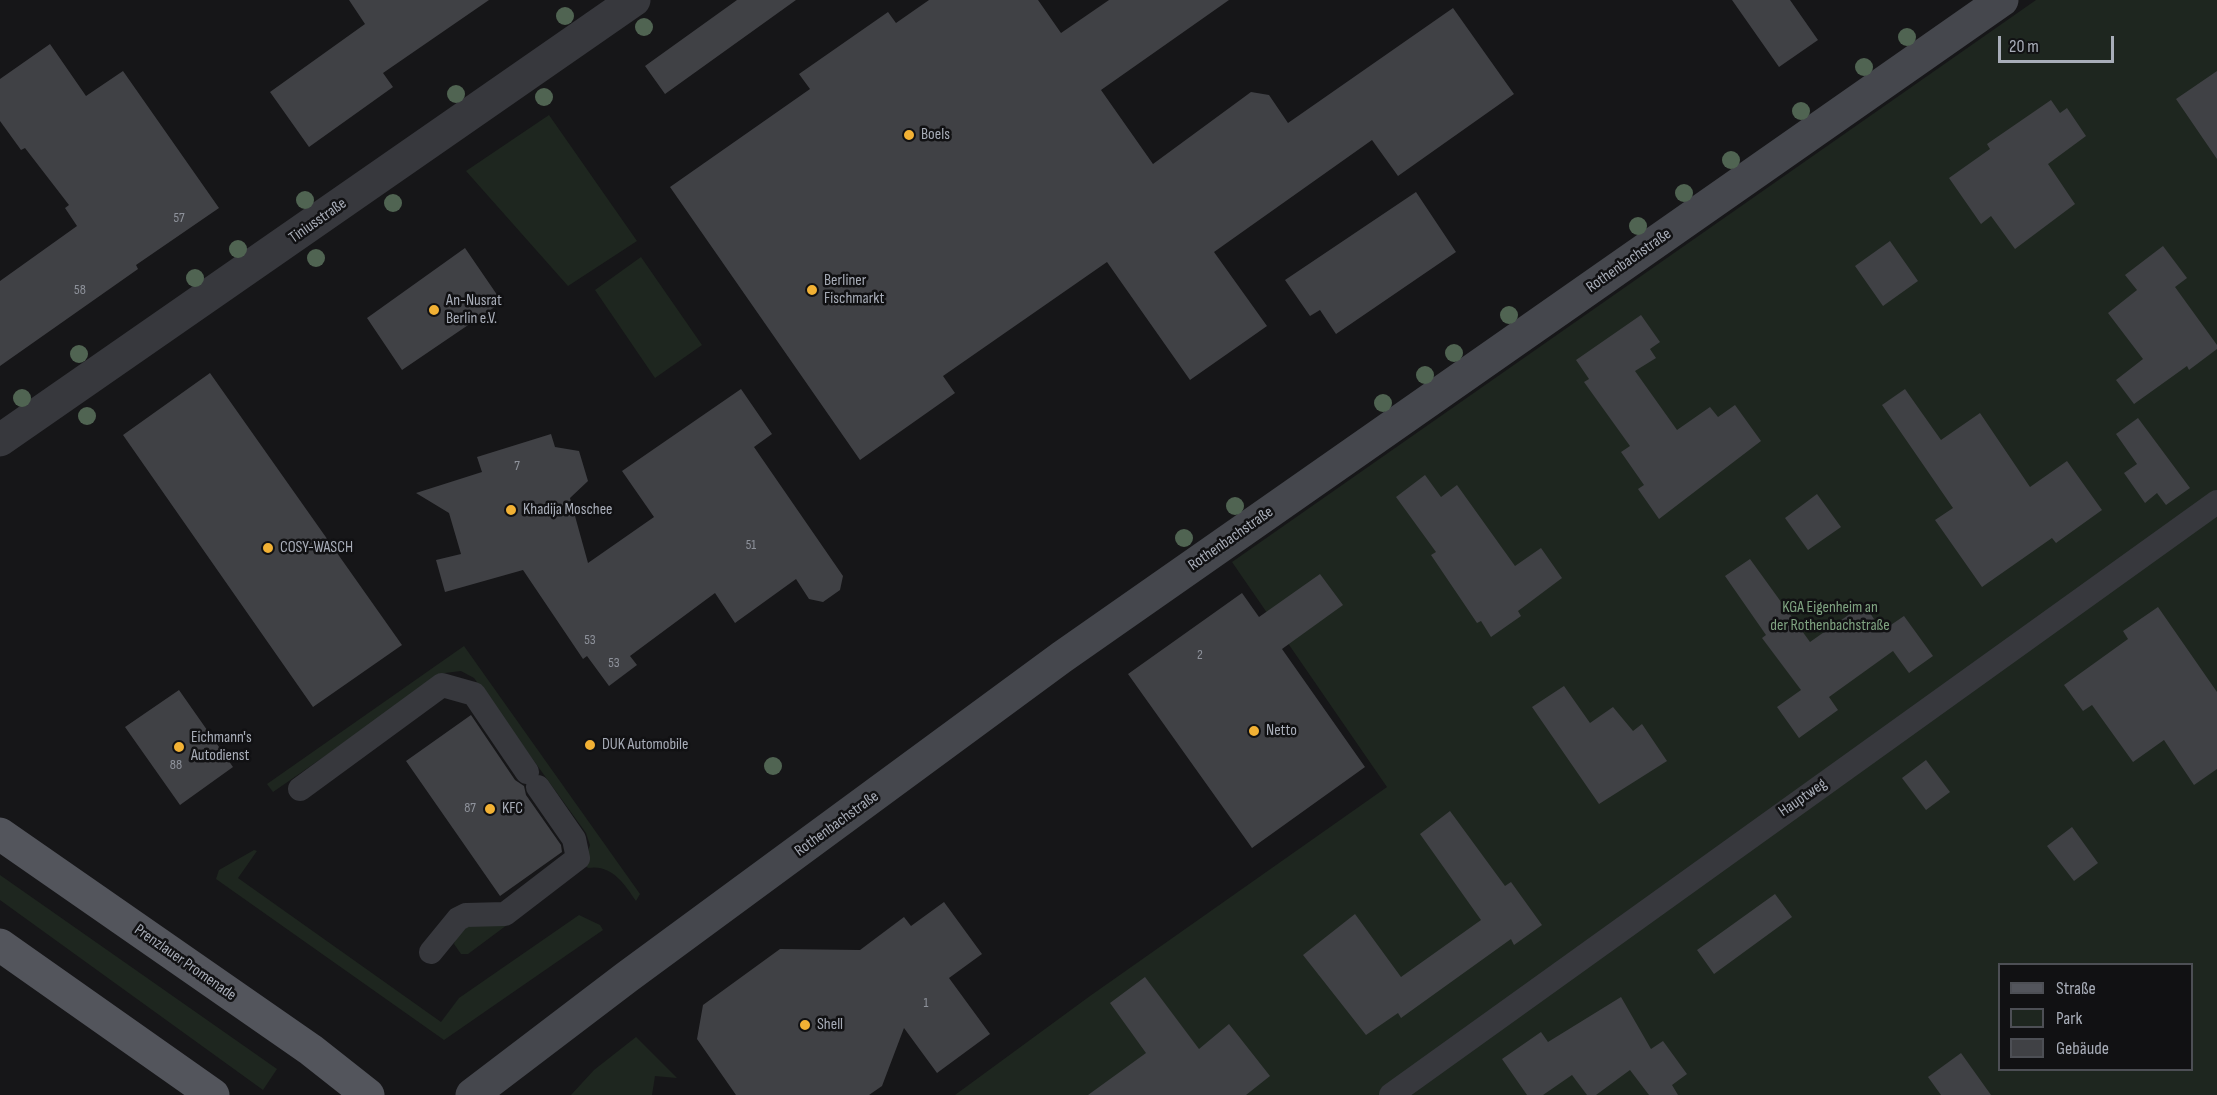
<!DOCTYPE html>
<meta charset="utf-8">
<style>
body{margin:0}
#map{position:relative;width:2217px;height:1095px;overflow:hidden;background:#161618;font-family:"Sofia Sans Condensed",sans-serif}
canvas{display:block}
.legend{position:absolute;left:1998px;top:963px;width:195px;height:108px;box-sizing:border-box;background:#111113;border:2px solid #4d4f55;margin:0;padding:8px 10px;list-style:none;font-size:18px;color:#a8adb8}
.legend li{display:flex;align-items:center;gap:12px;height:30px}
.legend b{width:30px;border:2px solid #4d4f55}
.scale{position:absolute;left:1998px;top:36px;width:116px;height:27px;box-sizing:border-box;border:3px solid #a8adb8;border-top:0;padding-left:8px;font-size:18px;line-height:21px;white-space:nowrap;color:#a8adb8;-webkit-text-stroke:4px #111113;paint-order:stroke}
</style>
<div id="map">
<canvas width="2217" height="1095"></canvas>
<ul class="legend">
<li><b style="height:8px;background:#53555c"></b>Straße</li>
<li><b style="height:16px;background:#1e261f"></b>Park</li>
<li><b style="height:16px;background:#404145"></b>Gebäude</li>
</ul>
<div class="scale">20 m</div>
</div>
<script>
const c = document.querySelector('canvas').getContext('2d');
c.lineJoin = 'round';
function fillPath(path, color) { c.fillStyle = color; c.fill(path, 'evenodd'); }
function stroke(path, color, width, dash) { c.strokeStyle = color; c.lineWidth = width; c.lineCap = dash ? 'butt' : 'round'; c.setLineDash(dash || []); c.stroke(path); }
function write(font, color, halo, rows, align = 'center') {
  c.font = font + ' "Sofia Sans Condensed",sans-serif'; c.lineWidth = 5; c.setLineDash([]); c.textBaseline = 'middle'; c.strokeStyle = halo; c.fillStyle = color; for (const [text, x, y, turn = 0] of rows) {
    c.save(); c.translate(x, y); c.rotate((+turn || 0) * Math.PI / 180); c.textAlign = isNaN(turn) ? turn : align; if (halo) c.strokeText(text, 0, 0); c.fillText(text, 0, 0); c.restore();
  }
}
fillPath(new Path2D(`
 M 2036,0 L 2217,0 L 2217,1095 L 955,1095 L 1090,996 L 1387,787 L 1232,562 ZM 2000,964 L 2192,964 L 2192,1070 L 2000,1070 Z
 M 549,115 L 637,241 L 568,286 L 466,171 Z
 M 641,257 L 702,345 L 655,378 L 595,290 Z
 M 464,646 L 640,894 L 636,901 C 624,883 611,864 588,868 L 584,864 L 590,845 L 586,833 L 474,678 L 461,671 L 445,673 L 273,792 L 267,784 Z
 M 254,850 L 257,851 L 238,878 L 441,1022 L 459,998 L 579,915 L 600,925 L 603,930 L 444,1040 L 216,879 L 219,870 Z
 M 0,875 L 277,1069 L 263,1090 L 0,900 Z
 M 507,925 L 468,954 L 461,954 L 454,944 L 458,931 L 470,926 Z
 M 636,1037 L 677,1078 L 655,1076 L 652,1095 L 571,1095 L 594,1070 Z`), '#1e261f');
fillPath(new Path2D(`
 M 349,0 L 489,0 L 383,73 L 393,87 L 309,147 L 270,92 L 365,24 Z
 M 737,0 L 796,0 L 665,94 L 645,66 Z
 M 929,0 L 1038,0 L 1061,33 L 1109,0 L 1229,0 L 1101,90 L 1153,164 L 1251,92 L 1269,95 L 1288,123 L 1453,8 L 1514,94 L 1398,176 L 1372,140 L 1214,252 L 1267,326 L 1190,380 L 1107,262 L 943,376 L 955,393 L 860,460 L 670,187 L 810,89 L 799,74 L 888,12 L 896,23 Z
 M 1732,0 L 1790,0 L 1818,40 L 1779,67 Z
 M 50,44 L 86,96 L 123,71 L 219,208 L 136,265 L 138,269 L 0,366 L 0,281 L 77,226 L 65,208 L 69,205 L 25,148 L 21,150 L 0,121 L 0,79 Z
 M 2217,71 L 2217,159 L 2176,99 Z
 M 2051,100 L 2060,113 L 2067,108 L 2086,136 L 2048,164 L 2075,204 L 2015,249 L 1991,216 L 1981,224 L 1949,178 L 1990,149 L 1987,144 Z
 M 1416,192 L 1456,252 L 1336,334 L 1320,310 L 1310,316 L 1285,280 Z
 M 1890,241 L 1918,281 L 1883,306 L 1855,266 Z
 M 2163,246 L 2187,278 L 2175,287 L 2217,345 L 2217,349 L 2189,370 L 2187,366 L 2134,404 L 2116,380 L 2143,359 L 2108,313 L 2137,290 L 2125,275 Z
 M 465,248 L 502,302 L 402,370 L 367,318 Z
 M 1641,315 L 1660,342 L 1650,349 L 1656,358 L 1635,371 L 1677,430 L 1710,407 L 1718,417 L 1735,405 L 1761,441 L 1659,519 L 1638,489 L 1644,485 L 1621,452 L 1630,446 L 1584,382 L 1589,379 L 1576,360 Z
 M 210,373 L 402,645 L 313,707 L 123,435 Z
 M 741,389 L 772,434 L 754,447 L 843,576 L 840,590 L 823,602 L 809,599 L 796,579 L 735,623 L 715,593 L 630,656 L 637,665 L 609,686 L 587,656 L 583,659 L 523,570 L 445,592 L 436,560 L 461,554 L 449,513 L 416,493 L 482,472 L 477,457 L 551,434 L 555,447 L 579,451 L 588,481 L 570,498 L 588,563 L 654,517 L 622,471 Z
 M 1905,389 L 1941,440 L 1980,413 L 2030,487 L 2067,461 L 2102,510 L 2056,543 L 2052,538 L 1982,587 L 1935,520 L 1953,508 L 1882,405 Z
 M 2138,418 L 2190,488 L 2166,505 L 2157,493 L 2145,503 L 2124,473 L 2137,464 L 2116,434 Z
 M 1425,475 L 1441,497 L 1457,485 L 1515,566 L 1541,548 L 1562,578 L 1518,611 L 1521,616 L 1491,637 L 1481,621 L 1477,623 L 1431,555 L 1436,552 L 1396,497 Z
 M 1817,494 L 1841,527 L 1808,550 L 1785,518 Z
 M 1750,559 L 1810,642 L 1864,604 L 1882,631 L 1904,616 L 1933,656 L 1909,673 L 1893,651 L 1829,697 L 1838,710 L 1799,738 L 1777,707 L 1801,690 L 1762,638 L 1766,635 L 1725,576 Z
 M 1320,574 L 1343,605 L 1282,649 L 1365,767 L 1252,848 L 1128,674 L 1242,593 L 1259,617 Z
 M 2158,607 L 2217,692 L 2217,769 L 2194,785 L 2164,740 L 2133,762 L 2092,705 L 2083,711 L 2064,685 L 2128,639 L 2123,631 Z
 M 1564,686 L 1590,723 L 1613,707 L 1633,731 L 1642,724 L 1667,761 L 1599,804 L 1532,707 Z
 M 179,690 L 233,767 L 180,805 L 125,727 Z
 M 471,715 L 515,780 L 524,786 L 526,795 L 561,845 L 562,852 L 500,896 L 406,761 Z
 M 1926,760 L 1950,792 L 1926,810 L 1902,778 Z
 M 1450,811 L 1505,886 L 1511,882 L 1542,925 L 1514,945 L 1511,939 L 1401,1018 L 1398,1013 L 1366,1035 L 1303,955 L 1355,914 L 1401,977 L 1481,920 L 1420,834 Z
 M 2072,827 L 2098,863 L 2074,881 L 2047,846 Z
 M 1775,894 L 1792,917 L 1714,974 L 1697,950 Z
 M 944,902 L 982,954 L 949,978 L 990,1034 L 937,1073 L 904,1028 L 882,1086 L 869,1095 L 736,1095 L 697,1039 L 703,1005 L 780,949 L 860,950 L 904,917 L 911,926 Z
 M 1145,977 L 1199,1049 L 1229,1024 L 1270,1076 L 1246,1095 L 1088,1095 L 1146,1053 L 1110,1003 Z
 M 1621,997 L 1651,1049 L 1663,1041 L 1687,1074 L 1672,1085 L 1678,1095 L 1649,1095 L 1630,1070 L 1596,1095 L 1587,1095 L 1572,1075 L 1543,1095 L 1527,1095 L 1502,1059 L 1541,1032 L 1548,1042 Z
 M 1961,1053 L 1991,1095 L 1941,1095 L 1928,1077 Z`), '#404145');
stroke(new Path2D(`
 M 300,789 L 442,685 L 474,694 L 527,772
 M 431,952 L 458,919 L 466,915 L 505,914 L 578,858 L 574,839 L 538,787
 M 1391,1095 L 2217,502`), '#37383d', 24);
stroke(new Path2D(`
 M 0,440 L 634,0`), '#37383d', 33);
stroke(new Path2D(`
 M 472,1095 L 627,977 L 1062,657 L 2002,0`), '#45474d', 33);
stroke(new Path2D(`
 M 0,834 L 311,1050 L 368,1095
 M 0,945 L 213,1095`), '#53555c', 33);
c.fillStyle = '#506452';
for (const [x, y] of [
 [565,16],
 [644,27],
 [1907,37],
 [1864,67],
 [456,94],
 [544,97],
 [1801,111],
 [1731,160],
 [1684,193],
 [305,200],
 [393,203],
 [1638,226],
 [238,249],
 [316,258],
 [195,278],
 [1509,315],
 [1454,353],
 [79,354],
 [1425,375],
 [22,398],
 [1383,403],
 [87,416],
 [1235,506],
 [1184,538],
 [773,766]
]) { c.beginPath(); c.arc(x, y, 9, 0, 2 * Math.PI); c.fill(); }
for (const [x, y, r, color] of [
 [909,135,6,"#f2b134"],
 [812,290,6,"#f2b134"],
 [434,310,6,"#f2b134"],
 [511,510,6,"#f2b134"],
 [268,548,6,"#f2b134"],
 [1254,731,6,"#f2b134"],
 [590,745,6,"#f2b134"],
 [179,747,6,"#f2b134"],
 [490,809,6,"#f2b134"],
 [805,1025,6,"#f2b134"]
]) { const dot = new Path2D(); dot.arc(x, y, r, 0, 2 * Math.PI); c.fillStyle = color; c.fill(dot); stroke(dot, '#111113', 2); }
write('14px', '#8e929b', null, [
 ["57",179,218],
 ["58",80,290],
 ["7",517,466],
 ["51",751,545],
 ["53",590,640],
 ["2",1200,655],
 ["53",614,663],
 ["88",176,765],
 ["87",470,808],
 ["1",926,1003]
]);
write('16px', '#a8adb8', '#111113', [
 ["Boels",921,135],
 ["Berliner",824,281],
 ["Fischmarkt",824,299],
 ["An-Nusrat",446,301],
 ["Berlin e.V.",446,319],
 ["Khadija Moschee",523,510],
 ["COSY-WASCH",280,548],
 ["Netto",1266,731],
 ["Eichmann's",191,738],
 ["Autodienst",191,756],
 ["DUK Automobile",602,745],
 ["KFC",502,809],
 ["Shell",817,1025]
], 'left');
write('16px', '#a8adb8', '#111113', [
 ["Tiniusstraße",318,221,-35],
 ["Rothenbachstraße",1629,261,-35],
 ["Rothenbachstraße",1231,539,-35],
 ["Hauptweg",1803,798,-35],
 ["Rothenbachstraße",837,824,-36],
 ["Prenzlauer Promenade",185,963,35]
]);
write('16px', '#7fa381', '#111113', [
 ["KGA Eigenheim an",1830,608],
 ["der Rothenbachstraße",1830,626]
]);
</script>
